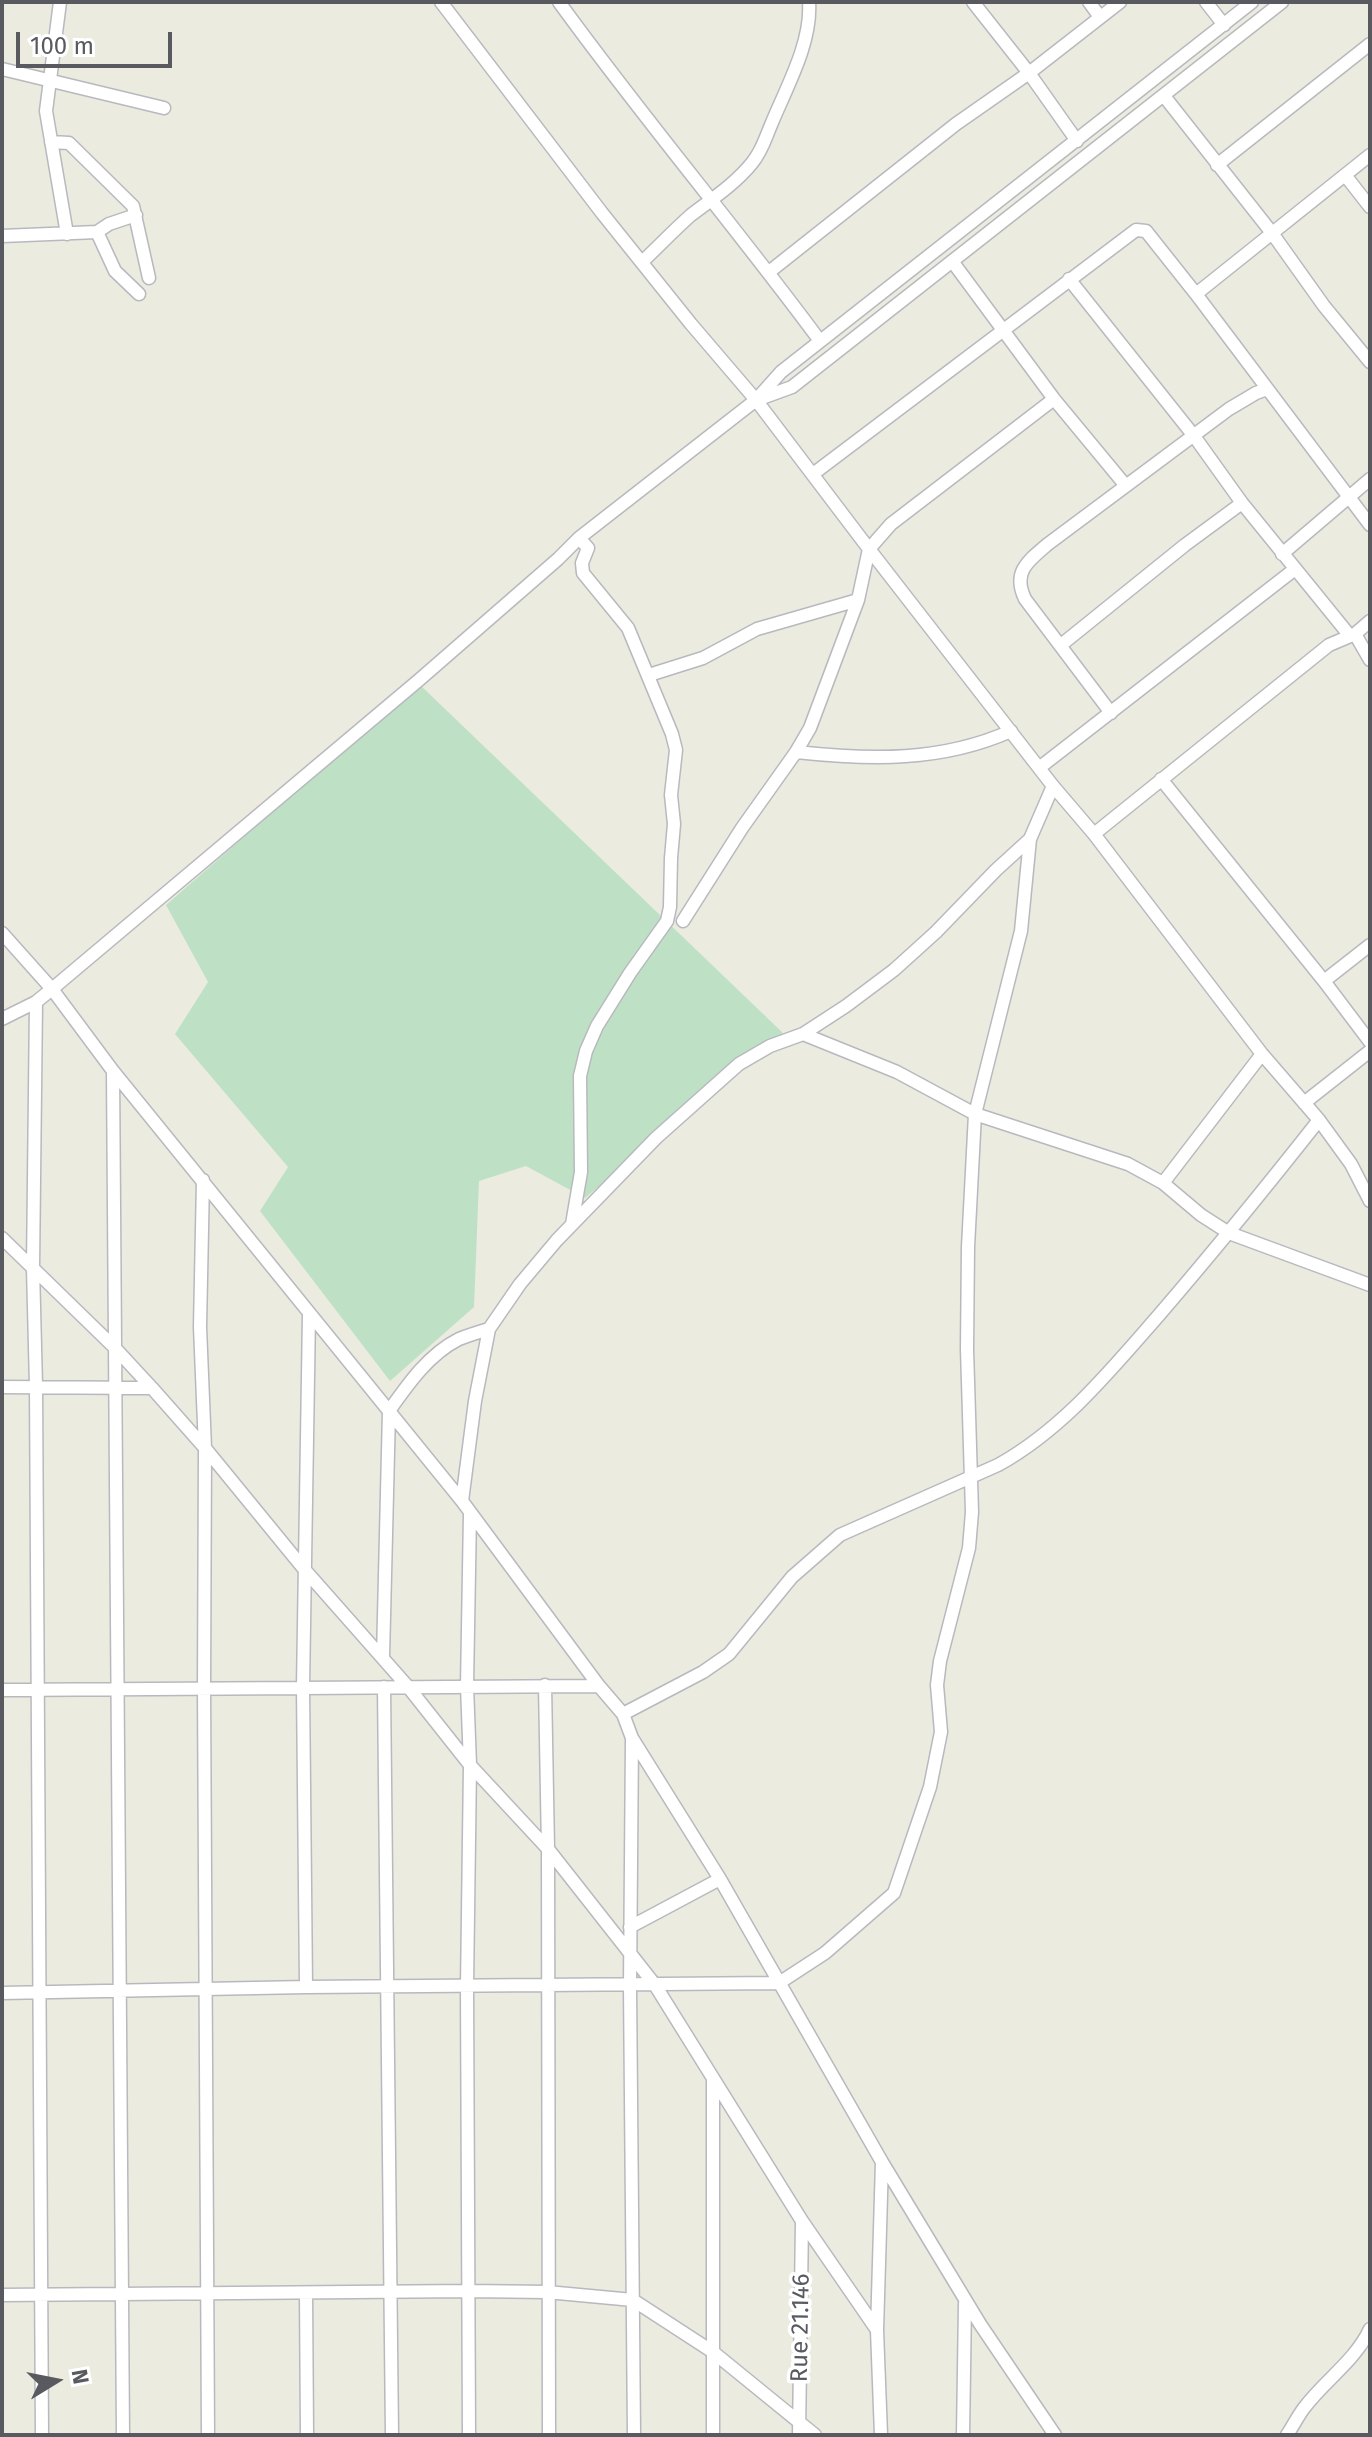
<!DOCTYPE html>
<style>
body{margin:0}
#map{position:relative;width:1372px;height:2437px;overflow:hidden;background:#ebebe0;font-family:"Fira Sans",sans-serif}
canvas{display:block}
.frame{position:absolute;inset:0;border:4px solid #595a60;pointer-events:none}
.north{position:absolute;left:16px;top:2341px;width:80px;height:80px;-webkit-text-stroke:6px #fff;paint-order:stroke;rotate:80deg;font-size:22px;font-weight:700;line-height:32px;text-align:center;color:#595a60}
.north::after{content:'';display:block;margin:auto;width:28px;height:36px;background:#595a60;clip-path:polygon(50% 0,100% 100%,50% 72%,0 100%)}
.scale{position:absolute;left:16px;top:32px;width:156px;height:36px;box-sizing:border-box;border:4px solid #595a60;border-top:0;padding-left:10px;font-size:24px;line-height:28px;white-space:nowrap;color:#595a60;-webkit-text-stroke:6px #fff;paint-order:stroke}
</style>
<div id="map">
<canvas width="1372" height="2437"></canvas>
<div class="frame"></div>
<div class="north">N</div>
<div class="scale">100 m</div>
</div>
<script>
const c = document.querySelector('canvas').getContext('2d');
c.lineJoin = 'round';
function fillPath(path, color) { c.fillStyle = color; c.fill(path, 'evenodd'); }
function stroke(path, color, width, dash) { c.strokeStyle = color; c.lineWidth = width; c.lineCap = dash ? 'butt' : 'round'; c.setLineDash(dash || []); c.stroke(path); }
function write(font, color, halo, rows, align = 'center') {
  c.font = font + ' "Fira Sans",sans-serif'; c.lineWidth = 7; c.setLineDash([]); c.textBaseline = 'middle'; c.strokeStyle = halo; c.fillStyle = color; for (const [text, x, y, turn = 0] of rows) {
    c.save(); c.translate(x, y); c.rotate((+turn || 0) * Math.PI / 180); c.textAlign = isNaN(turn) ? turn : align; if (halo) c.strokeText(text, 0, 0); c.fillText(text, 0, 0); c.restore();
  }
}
fillPath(new Path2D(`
 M 419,684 L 783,1033 L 585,1198 L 526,1166 L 479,1181 L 474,1307 L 390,1381 L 260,1211 L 288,1167 L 175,1034 L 208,982 L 166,905 Z`), '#bee1c6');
const minor = new Path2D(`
 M 60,2 L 46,111 L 67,234
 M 441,2 L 602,213 L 691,324 L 756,400 L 869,549 L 1053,786 L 1094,834 L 1262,1054 L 1319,1120 L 1351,1164 L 1370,1201
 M 559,2 C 643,118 735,226 820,341
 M 973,2 L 1029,73 L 1077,141
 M 1089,2 L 1100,17
 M 1206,2 L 1224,25
 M 2,69 L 164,108
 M 1164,96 L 1272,233 L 1324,306 L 1370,362
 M 51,142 L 69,143 L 133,206 L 149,278
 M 1217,165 L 1370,44
 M 1345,175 L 1370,207
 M 97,232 L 115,271 L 139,294
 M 2,236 L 97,232 L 109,224 L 136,215
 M 952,261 L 1054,399 L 1126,486
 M 642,262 C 658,247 674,230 691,215 C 712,199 735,184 752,163 C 762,151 765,139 771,125 C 786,88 812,43 809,2
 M 769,272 L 956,124 L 1029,73 L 1120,2
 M 1069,279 L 1194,436 L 1242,503 L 1350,636
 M 1196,294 L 1370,155
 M 759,399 L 792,387 L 1282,2
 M 813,474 L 1136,230 L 1146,231 L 1196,294 L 1370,525
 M 1282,554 L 1370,479
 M 1355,634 L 1370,660
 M 1061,645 L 1185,545 L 1242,503
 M 649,675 L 703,658 L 757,629 L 858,600
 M 1111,713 L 1025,599 C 1012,572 1028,561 1048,544 L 1229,409 L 1256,393 L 1267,389
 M 796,752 C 871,760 941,762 1011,731
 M 1039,768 L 1295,569
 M 1161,779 L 1324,981 L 1370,1042
 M 1094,834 L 1329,645 L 1355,634 L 1370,621
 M 683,921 L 742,828 L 796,752 L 810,728 L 858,600 L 869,549 L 891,524 L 1054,399
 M 2,933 L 52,989 L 113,1071 L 462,1501 L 599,1686 L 623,1714 L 632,1738 L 720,1879 L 882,2162 L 980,2324 L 1055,2435
 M 1324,981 L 1370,945
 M 36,1002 L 33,1268 L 36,1386 L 42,2435
 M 2,1019 L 36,1002 L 52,989 L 419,680 L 558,559 L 579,538 L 756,400 L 781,372 L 1252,2
 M 803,1034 L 897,1072 L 975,1114 L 1128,1164 L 1163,1183 L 1201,1215 L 1229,1233 L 1370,1285
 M 113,1071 L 123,2435
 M 1304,1103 L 1370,1051
 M 203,1180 L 200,1327 L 205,1448 L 204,1688 L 208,2435
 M 1163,1183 L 1262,1054
 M 572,1224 L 581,1172 L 580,1076 L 586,1051 L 597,1026 L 630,973 L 667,921 L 670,907 L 671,858 L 674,824 L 671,795 L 676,750 L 672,734 L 628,628 L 583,573 L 582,563 L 588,548 L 579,538
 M 2,1238 L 115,1348 L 152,1388 L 205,1448 L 304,1569 L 409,1688 L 470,1765 L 548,1849 L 655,1985 L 802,2221 L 877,2330
 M 2,1387 L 152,1388
 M 462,1501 L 475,1401 L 489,1329 L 520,1284 L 557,1240 L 656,1138 L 739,1064 L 770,1046 L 803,1034 L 846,1006 L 894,970 L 936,932 L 996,870 L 1030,839
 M 383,1657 L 389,1411 C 408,1384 429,1354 459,1339 C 469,1335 479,1332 489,1329
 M 545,1685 L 548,1849 L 549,2435
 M 384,1687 L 392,2435
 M 2,1690 L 599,1686
 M 623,1714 L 703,1672 L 729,1654 L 792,1577 L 840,1535 L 998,1465 C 1063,1429 1110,1371 1159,1315 C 1214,1251 1267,1186 1319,1120
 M 632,1738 L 630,1986 L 634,2435
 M 630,1927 L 720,1879
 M 306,1987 L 303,1687 L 309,1314
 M 2,1993 L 306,1987 L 779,1983 L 825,1953 L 894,1893 L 930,1787 L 941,1732 L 937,1685 L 940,1661 L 969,1548 L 972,1512 L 967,1349 L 968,1247 L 975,1114 L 1021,931 L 1030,839 L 1053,786
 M 306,2293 L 307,2435
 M 2,2295 L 469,2291 L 547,2292 L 633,2300 L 713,2352 L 815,2435
 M 469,2435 L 467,1987 L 470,1765 L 467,1686 L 470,1513
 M 713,2435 L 713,2079
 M 799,2435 L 802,2221
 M 881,2435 L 877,2330 L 882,2162
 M 963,2435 L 965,2303
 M 1287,2435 C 1293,2426 1298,2416 1304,2408 C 1325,2380 1355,2361 1370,2329`);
stroke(minor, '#b8b9be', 15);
stroke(minor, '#fff', 12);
write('24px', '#595a60', '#fff', [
 ["Rue 21.146",801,2328,-89]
]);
</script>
